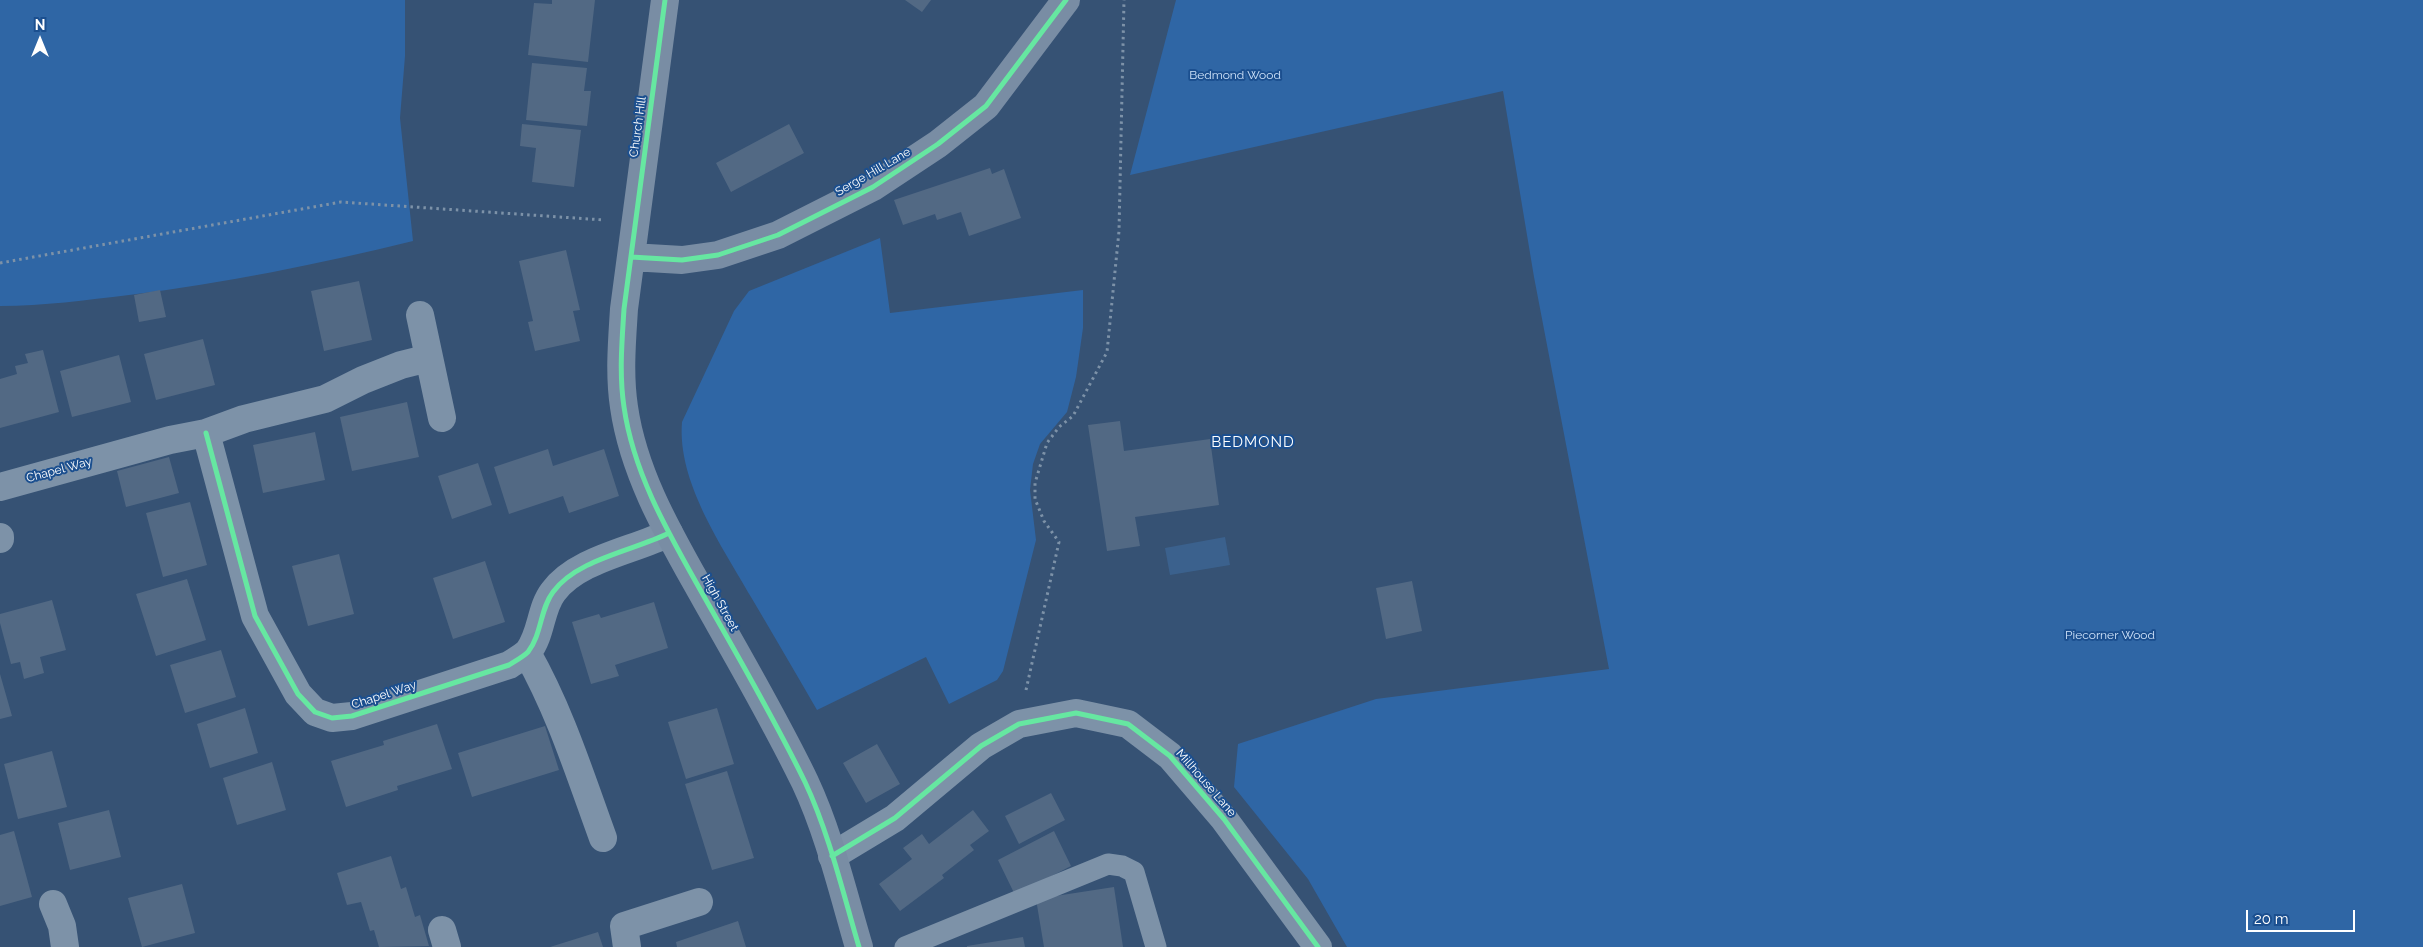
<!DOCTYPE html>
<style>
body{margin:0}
#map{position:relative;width:2423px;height:947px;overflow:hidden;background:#365274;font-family:Raleway,sans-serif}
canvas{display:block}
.north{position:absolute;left:15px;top:15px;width:50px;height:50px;-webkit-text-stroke:4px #1b4f8f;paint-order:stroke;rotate:0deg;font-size:14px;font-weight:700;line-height:20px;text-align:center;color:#fff}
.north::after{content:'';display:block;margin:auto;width:18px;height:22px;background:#fff;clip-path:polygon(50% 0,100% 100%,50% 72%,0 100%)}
.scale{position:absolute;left:2246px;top:910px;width:109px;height:22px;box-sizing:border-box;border:2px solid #fff;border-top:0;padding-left:6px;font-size:15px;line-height:18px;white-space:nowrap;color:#fff;-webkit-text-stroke:4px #1b4f8f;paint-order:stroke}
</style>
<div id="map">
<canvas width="2423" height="947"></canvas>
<div class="north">N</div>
<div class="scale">20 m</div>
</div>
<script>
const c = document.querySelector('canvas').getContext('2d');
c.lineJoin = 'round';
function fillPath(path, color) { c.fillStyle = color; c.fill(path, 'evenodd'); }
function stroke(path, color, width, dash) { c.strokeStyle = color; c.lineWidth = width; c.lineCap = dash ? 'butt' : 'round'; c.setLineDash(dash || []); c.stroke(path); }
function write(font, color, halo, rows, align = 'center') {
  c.font = font + ' Raleway,sans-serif'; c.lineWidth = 4; c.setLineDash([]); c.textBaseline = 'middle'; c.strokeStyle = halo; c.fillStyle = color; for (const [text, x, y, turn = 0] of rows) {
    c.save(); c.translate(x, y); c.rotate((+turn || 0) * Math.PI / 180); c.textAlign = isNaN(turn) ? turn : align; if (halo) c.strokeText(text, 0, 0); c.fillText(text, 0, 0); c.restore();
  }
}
fillPath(new Path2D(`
 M 0,0 L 405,0 L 405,56 L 400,118 L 413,241 C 319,264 225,283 129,295 C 86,300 44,306 0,306 Z
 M 1176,0 L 2423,0 L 2423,947 L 1347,947 L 1308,879 L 1234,787 L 1238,744 L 1376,699 L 1609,669 L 1534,277 L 1503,91 L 1130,175 Z
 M 880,238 L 890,313 L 1083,290 L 1083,328 L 1076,377 L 1067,412 L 1040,444 L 1033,464 L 1030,490 L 1036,540 L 1003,671 L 997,680 L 949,704 L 926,657 L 817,710 C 795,672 773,634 751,597 C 722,546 677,482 682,422 L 734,311 L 749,291 Z`), '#2f66a5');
fillPath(new Path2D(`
 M 1225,537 L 1230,565 L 1170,575 L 1165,548 Z`), '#3b618d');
fillPath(new Path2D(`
 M 552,0 L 595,0 L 588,62 L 528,55 L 534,3 L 552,4 Z
 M 905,0 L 931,0 L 922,12 Z
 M 532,63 L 587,68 L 584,91 L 591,91 L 587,126 L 526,120 Z
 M 522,124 L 581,130 L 574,187 L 532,182 L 536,148 L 520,146 Z
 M 789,124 L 804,153 L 731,192 L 716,163 Z
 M 990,168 L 992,174 L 1004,169 L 1021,218 L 969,236 L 961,212 L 937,220 L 935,214 L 903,225 L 894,200 Z
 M 566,250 L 580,310 L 573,311 L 580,341 L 535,351 L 528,322 L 533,321 L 519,261 Z
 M 359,281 L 372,340 L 324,351 L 311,291 Z
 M 160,290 L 166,317 L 139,322 L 134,295 Z
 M 203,339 L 215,385 L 156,400 L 144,354 Z
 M 43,350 L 59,412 L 0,428 L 0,379 L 17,374 L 15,366 L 28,363 L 25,354 Z
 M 119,355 L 131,402 L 72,417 L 60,371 Z
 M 407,402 L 419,457 L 352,471 L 340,417 Z
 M 1120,421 L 1124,451 L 1210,439 L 1219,505 L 1135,517 L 1140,546 L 1107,551 L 1088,425 Z
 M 315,432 L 325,480 L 263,493 L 253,445 Z
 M 548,449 L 553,466 L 604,449 L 619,496 L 569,513 L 563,496 L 509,514 L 494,467 Z
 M 169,457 L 179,493 L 126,507 L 117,471 Z
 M 478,463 L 492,505 L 452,519 L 438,476 Z
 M 190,502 L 207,565 L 163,577 L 146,513 Z
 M 339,554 L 354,614 L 308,626 L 292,566 Z
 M 485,561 L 505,622 L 453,639 L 433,578 Z
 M 187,579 L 206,640 L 156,656 L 136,594 Z
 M 1412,581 L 1422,631 L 1386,639 L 1376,588 Z
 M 52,600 L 66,650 L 40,657 L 44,673 L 24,679 L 20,662 L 11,664 L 0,623 L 0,614 Z
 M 654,602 L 668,648 L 615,665 L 619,676 L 591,684 L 572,622 L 599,614 L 601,618 Z
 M 221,650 L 236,697 L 185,713 L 170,665 Z
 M 0,674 L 12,716 L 0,719 Z
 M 245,708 L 258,753 L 210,768 L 197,724 Z
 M 717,708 L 734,764 L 686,779 L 668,722 Z
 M 437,724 L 452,769 L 397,786 L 398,790 L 346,807 L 331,761 L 384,745 L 383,741 Z
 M 545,726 L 559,770 L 472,797 L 458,753 Z
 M 877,744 L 900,784 L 866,803 L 843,763 Z
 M 52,751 L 67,807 L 18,819 L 4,764 Z
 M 272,762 L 286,810 L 237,825 L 223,778 Z
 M 727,771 L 754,858 L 712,870 L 685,784 Z
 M 1051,793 L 1065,820 L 1019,844 L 1005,816 Z
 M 109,810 L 121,857 L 70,870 L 58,823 Z
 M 973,810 L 989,831 L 970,845 L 974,850 L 942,875 L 944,878 L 900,911 L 879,884 L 912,859 L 903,848 L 922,834 L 929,844 Z
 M 14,831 L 32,897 L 0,906 L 0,835 Z
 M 1054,831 L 1071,866 L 1015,895 L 998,860 Z
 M 391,856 L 401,889 L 406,887 L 415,917 L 420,915 L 429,946 L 379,947 L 374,930 L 370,931 L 361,902 L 347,905 L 337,873 Z
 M 182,884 L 195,933 L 142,947 L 128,898 Z
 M 1114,887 L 1123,947 L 1044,947 L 1036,899 Z
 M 738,921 L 746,947 L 677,947 L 676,942 Z
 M 598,932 L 603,947 L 550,947 Z
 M 1023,937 L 1025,947 L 967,947 L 967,946 Z`), '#526984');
stroke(new Path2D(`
 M 0,263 L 341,202 L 604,220
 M 1026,690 L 1059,542 L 1044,521 L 1035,499 L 1035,483 L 1047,443 L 1059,427 L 1073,416 L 1107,352 L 1119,231 L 1124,0`), '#7d92a8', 3, [2.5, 4]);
stroke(new Path2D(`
 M 905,947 L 1108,864 L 1122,866 L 1134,872 L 1156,947`), '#7d92a8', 21);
stroke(new Path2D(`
 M 420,315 L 442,418
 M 206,433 L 255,616 L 298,694 L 315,712 L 332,718 L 352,716 L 509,665 C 515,661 523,657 528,652 C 542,634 540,609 553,592 C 577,559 633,551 669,533
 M 0,487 L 170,440 L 206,433 L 244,419 L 325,399 L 363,380 L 401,365 L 429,358
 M 0,537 L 0,539
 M 527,653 C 560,711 580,775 603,838
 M 832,856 L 895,818 L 981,746 L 1019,724 L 1076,713 L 1128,724 L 1170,756 L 1224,819 L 1318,947
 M 53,904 L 62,926 L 65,947
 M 442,930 L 447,947
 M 627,947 L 624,926 L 699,902`), '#7d92a8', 28);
stroke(new Path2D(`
 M 665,0 L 624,309 C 622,341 619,374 624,407 C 634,477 672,539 706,600 C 740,660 775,720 805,782 C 829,833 843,893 859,947
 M 631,257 L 682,260 L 718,255 L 778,235 L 873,187 L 938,144 L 986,106 L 1066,0`), '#798da4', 28);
stroke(new Path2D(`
 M 665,0 L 624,309 C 622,341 619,374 624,407 C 634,477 672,539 706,600 C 740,660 775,720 805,782 C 829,833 843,893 859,947
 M 631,257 L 682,260 L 718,255 L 778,235 L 873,187 L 938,144 L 986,106 L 1066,0
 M 206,433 L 255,616 L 298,694 L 315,712 L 332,718 L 352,716 L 509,665 C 515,661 523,657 528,652 C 542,634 540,609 553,592 C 577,559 633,551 669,533
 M 832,856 L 895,818 L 981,746 L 1019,724 L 1076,713 L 1128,724 L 1170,756 L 1224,819 L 1318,947`), '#66e7a1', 5);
write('12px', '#cfe3fa', '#1b4f8f', [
 ["Bedmond Wood",1235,75],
 ["Piecorner Wood",2110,635]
]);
write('12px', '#fff', '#1b4f8f', [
 ["Church Hill",638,127,-82],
 ["Serge Hill Lane",873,172,-30],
 ["Chapel Way",59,470,-15],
 ["High Street",720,603,61],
 ["Chapel Way",384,695,-18],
 ["Millhouse Lane",1206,783,49]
]);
c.letterSpacing = '1px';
write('15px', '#fff', '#1b4f8f', [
 ["BEDMOND",1253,442]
]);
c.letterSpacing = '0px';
</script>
